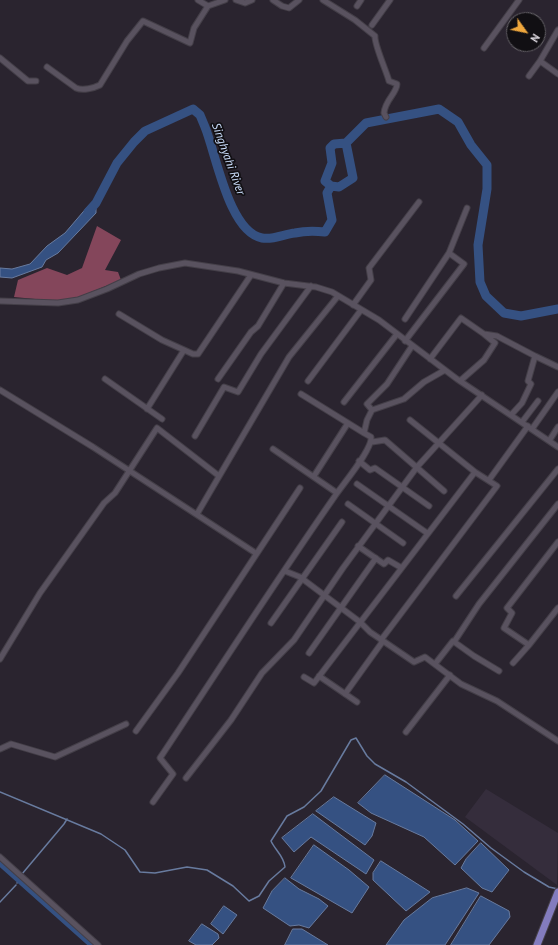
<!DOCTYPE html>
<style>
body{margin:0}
#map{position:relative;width:558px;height:945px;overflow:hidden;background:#2a242f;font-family:"PT Sans",sans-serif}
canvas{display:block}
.north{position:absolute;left:506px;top:12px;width:40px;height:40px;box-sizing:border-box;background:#110f13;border:1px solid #646166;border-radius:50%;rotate:123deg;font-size:11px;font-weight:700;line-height:16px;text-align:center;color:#e0dce3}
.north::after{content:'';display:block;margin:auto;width:14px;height:18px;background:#efa73d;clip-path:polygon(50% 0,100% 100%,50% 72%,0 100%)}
</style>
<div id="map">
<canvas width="558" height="945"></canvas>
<div class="north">N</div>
</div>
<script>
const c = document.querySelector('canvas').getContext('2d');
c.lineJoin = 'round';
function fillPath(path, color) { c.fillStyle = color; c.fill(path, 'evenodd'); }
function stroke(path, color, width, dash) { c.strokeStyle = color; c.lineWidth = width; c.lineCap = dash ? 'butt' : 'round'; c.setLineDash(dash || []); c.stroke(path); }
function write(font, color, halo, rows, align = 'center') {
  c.font = font + ' "PT Sans",sans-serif'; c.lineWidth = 3.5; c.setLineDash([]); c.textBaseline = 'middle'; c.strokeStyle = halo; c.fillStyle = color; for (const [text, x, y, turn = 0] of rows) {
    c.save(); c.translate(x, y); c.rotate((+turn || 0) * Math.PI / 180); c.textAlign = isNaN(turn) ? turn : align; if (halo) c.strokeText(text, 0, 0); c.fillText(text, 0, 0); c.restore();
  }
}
fillPath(new Path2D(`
 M 486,789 L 558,833 L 557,885 L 465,817 Z`), '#352d3c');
fillPath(new Path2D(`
 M 97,226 L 121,240 L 105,270 L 118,272 L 121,280 L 76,298 L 56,301 L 14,297 L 18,280 L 47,268 L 67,275 L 82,268 Z`), '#84465b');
const water = new Path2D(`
 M 96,203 L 96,213 L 58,253 L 46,260 L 42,267 L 12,278 L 0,277 L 0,268 L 12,269 L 30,264 L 47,246 L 65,233 L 89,205 Z
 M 385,775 L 455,820 L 478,841 L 455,865 L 424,837 L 371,813 L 358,803 Z
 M 334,797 L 376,823 L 372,836 L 365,845 L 316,811 Z
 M 313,814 L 374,860 L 366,874 L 311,837 L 294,852 L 282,838 Z
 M 481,843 L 509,870 L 492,892 L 482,888 L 461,868 L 466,859 Z
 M 314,845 L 349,870 L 369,887 L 352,913 L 291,878 Z
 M 381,861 L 430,892 L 406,911 L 373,880 L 373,873 Z
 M 285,878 L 299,889 L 319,899 L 328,906 L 309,928 L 299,925 L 290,926 L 263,908 L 272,891 Z
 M 467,888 L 479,893 L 445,945 L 386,945 L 404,920 L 432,898 Z
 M 481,896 L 509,911 L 510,917 L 489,945 L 451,945 Z
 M 224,906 L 237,915 L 223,934 L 211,924 Z
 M 202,924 L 218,934 L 219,938 L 212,945 L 196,945 L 189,941 Z
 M 293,929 L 302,929 L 328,945 L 285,945 Z`);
fillPath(water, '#355182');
stroke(water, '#687b9f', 1);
stroke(new Path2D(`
 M 0,792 L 101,834 L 125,850 L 140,872 L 155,873 L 187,867 L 207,870 L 233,886 L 249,901 L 259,896 L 269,881 L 285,867 C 284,856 275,850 271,841 L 287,816 L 304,807 L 321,791 L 351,740 L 356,738 L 367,756 L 375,764 L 406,782 L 463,824 L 491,848 L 524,872 L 549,887 L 558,889
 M 22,874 L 64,824 L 67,819
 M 17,879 L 19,877
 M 17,883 L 19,881
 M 0,902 L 16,885`), '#687b9f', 1.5);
stroke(new Path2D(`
 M 0,864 L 91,945`), '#355182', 5);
stroke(new Path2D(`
 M 331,186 L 325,181 L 332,163 L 330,148 L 334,144 L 346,143
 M 88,212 L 96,203 L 117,163 L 134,142 L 145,131 L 193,109 L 200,115 L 205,127 C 216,154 229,232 262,238 C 274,240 284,234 295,233 C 304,231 316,231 325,232 L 332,220 L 327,193 L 331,186 L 339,187 L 353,178 L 346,143 L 366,123 L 439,109 L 458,122 L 471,145 L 487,165 L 487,189 L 478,245 L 480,282 L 486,296 L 504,313 L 521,316 L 558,309`), '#355182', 9);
const minor = new Path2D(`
 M 198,0 L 208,6
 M 236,0 L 245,3 L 252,0
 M 273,0 L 282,6 L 289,8 L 299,0
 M 323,0 L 355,20 L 375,36 C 374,44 386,70 389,81 L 397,84 C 397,93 385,100 384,113 L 386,117
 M 357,6 L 361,0
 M 372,25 L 390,0
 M 558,30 L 540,61 L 558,74
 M 484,48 L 519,0
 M 0,58 L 28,81 L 36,81
 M 47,67 L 76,88 C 83,91 94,88 100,85 L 127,41 L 143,21 L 190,43 L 194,28 L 208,6 L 225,0
 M 529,76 L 540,61
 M 0,301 L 58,303 L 78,300 L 107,289 L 139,274 L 159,268 L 185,263 L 238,271 L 284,283 L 316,287 L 332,292 L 379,320 L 457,379 L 558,447
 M 353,305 L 371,280 L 369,268 L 419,202
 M 119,314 L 162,340 L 193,354 L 198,354 L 251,275
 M 405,319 L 449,253 L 467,208
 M 405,341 L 464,264 L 449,253
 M 430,359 L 461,318 L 484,334
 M 105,379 L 162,419
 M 218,379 L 251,332 L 258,326 L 284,283
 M 308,381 L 361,310
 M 460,381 L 484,360 L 495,343 L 484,334 L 497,336 L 535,356
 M 0,390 L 93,447 L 254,552
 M 301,394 L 364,433
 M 344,402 L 397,334
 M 147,409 L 184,350
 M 372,410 L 367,404 L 387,384 L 412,346
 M 511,415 L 522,403 L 531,384 L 528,381 L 535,356 L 558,367
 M 522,422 L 538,401
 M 532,429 L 558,392
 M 195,436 L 224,387 L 238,392 L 261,354 L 311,286
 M 549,441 L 558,427
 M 372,442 L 385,440 L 444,491
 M 273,449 L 337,493
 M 359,461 L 370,470 L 375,468 L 429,506
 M 314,476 L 348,423
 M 489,480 L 528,426
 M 357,484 L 427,533
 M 348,504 L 403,543
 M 197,514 L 289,357 L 338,296
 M 358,546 L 384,564 L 388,560 L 400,567
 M 285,571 L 300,577 L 360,622 L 370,632 L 414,662 L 425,657 L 461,684 L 497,701 L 558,741
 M 456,596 L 558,469
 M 271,623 L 342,522
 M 381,640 L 497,486 L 475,472 L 410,420
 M 454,642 L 479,604 L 558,504
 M 529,645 L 504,628 L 512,613 L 507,608 L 558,542
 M 309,653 L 376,558
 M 0,659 L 40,593 L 104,503 L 115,493 L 157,428 L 219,476
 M 513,663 L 529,645 L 558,608
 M 435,664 L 453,641 L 474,656 L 499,671
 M 319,676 L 357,702
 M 304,677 L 314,683 L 475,472
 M 345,694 L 383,641
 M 136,731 L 178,673 L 300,488
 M 406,732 L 450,675
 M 0,749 L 11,744 L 55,757 L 126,724
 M 186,778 L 231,720 L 262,673 L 294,640 L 343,568 L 417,467 L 482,395
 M 153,802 L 173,774 L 160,758 C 218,671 275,582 335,496 C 343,484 373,449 371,437 L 364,433 L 367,420 L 372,410 L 404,399 L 424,382 L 445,370
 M 0,857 L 98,945`);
const major = new Path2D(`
 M 537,945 L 558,892`);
stroke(minor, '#443f48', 7);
stroke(major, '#443f48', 9);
stroke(minor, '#59525f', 5);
stroke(major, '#837cbe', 7);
write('italic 12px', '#cde0ff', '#110f13', [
 ["Singhyahi River",228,159,70]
]);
</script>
